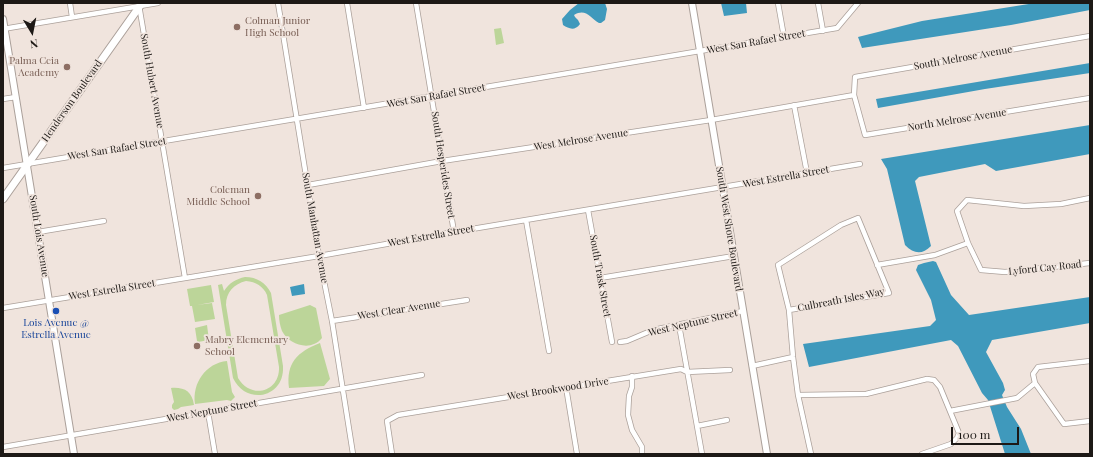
<!DOCTYPE html>
<style>
body{margin:0}
#map{position:relative;width:1093px;height:457px;overflow:hidden;background:#f0e4dd;font-family:"Playfair Display",serif}
canvas{display:block}
.frame{position:absolute;inset:0;border:4px solid #1d1916;pointer-events:none}
.north{position:absolute;left:12px;top:12px;width:40px;height:40px;-webkit-text-stroke:3px #f0e4dd;paint-order:stroke;rotate:170deg;font-size:11px;font-weight:700;line-height:16px;text-align:center;color:#1d1916}
.north::after{content:'';display:block;margin:auto;width:14px;height:18px;background:#1d1916;clip-path:polygon(50% 0,100% 100%,50% 72%,0 100%)}
.scale{position:absolute;left:951px;top:427px;width:68px;height:18px;box-sizing:border-box;border:2px solid #1d1916;border-top:0;padding-left:5px;font-size:12px;line-height:14px;white-space:nowrap;color:#1d1916;-webkit-text-stroke:3px #f0e4dd;paint-order:stroke}
</style>
<div id="map">
<canvas width="1093" height="457"></canvas>
<div class="frame"></div>
<div class="north">N</div>
<div class="scale">100 m</div>
</div>
<script>
const c = document.querySelector('canvas').getContext('2d');
c.lineJoin = 'round';
function fillPath(path, color) { c.fillStyle = color; c.fill(path, 'evenodd'); }
function stroke(path, color, width, dash) { c.strokeStyle = color; c.lineWidth = width; c.lineCap = dash ? 'butt' : 'round'; c.setLineDash(dash || []); c.stroke(path); }
function write(font, color, halo, rows, align = 'center') {
  c.font = font + ' "Playfair Display",serif'; c.lineWidth = 3.5; c.setLineDash([]); c.textBaseline = 'middle'; c.strokeStyle = halo; c.fillStyle = color; for (const [text, x, y, turn = 0] of rows) {
    c.save(); c.translate(x, y); c.rotate((+turn || 0) * Math.PI / 180); c.textAlign = isNaN(turn) ? turn : align; if (halo) c.strokeText(text, 0, 0); c.fillText(text, 0, 0); c.restore();
  }
}
fillPath(new Path2D(`
 M 501,28 L 504,43 L 496,45 L 494,29 Z
 M 245,277 C 257,277 266,283 271,293 L 283,366 C 285,398 246,406 233,378 L 218,285 L 222,284 L 224,291 C 229,283 236,279 245,277 ZM 246,281 C 256,282 263,286 267,295 L 279,367 C 280,392 251,400 238,378 L 226,305 C 226,292 234,284 246,281 Z
 M 211,285 L 214,302 L 197,305 L 212,303 L 215,319 L 195,322 L 192,306 L 190,306 L 187,289 Z
 M 310,305 L 316,308 L 322,338 C 311,352 289,345 282,331 C 280,326 279,320 279,315 Z
 M 207,325 L 209,340 L 198,342 L 197,341 L 195,328 Z
 M 320,343 L 330,379 L 324,386 L 289,388 C 286,363 297,352 320,343 Z
 M 227,361 L 232,392 L 235,397 L 231,401 L 227,400 L 195,404 C 192,383 206,363 227,361 Z
 M 171,388 C 184,387 192,391 194,405 L 181,407 L 178,409 L 174,410 L 172,408 L 172,405 L 174,402 Z`), '#bcd599');
fillPath(new Path2D(`
 M 579,3 L 605,3 L 607,9 L 605,20 L 601,23 L 599,23 C 590,18 586,8 574,15 L 575,17 L 578,20 L 580,24 C 575,31 569,29 563,25 L 562,19 L 570,10 Z
 M 721,3 L 746,3 L 747,13 L 724,16 Z
 M 1035,3 L 1090,3 L 1090,10 L 1011,25 L 862,48 L 858,37 L 922,21 Z
 M 1090,63 L 1090,73 L 985,89 L 878,108 L 876,99 Z
 M 1090,125 L 1090,154 L 996,171 L 985,164 L 919,177 L 915,181 L 931,246 C 922,255 914,254 905,245 L 887,169 L 881,159 Z
 M 933,261 L 936,262 L 951,295 L 969,315 L 1090,297 L 1090,323 L 992,340 L 986,352 L 1003,383 L 1005,390 L 1002,395 L 1007,407 L 1021,429 L 1031,454 L 1005,454 L 988,400 L 982,393 L 958,346 L 951,340 L 809,367 L 803,344 L 930,326 L 936,320 L 931,300 L 916,270 L 918,265 L 924,263 Z
 M 304,284 L 305,294 L 292,296 L 290,287 Z`), '#3f99bc');
const minor = new Path2D(`
 M 70,3 L 72,17
 M 278,3 L 319,256 L 332,321 L 353,454
 M 347,3 L 364,108
 M 416,3 L 454,232
 M 778,3 L 784,37
 M 818,3 L 823,31
 M 139,5 L 185,278
 M 3,29 L 158,3
 M 1090,36 L 855,77 L 854,95 L 865,135 L 1090,98
 M 3,99 L 16,97
 M 794,105 L 807,173
 M 3,168 L 837,28 L 858,3
 M 308,185 L 442,161 L 711,120 L 854,95
 M 1090,198 L 1061,204 L 1024,206 L 967,200 L 957,211 L 968,243 L 981,270 L 1005,272 L 1090,263
 M 588,210 L 612,342
 M 526,220 L 549,351
 M 38,232 L 104,221
 M 877,265 L 935,255 L 968,243
 M 600,278 L 734,256
 M 3,308 L 319,256 L 454,232 L 860,164
 M 789,310 L 889,293 L 858,218 L 841,225 L 778,265 L 789,310 L 793,357 L 798,395 L 811,454
 M 332,321 L 467,300
 M 679,325 L 702,454
 M 620,342 L 627,341 L 653,330 L 743,311
 M 1090,361 L 1038,367 L 1033,374 L 1035,383 L 1064,424 L 1090,421
 M 752,366 L 793,357
 M 632,376 L 632,387 L 629,396 L 628,415 L 632,430 L 642,447 L 642,454
 M 566,387 L 577,454
 M 798,395 L 866,394 L 927,379 L 934,380 L 940,387 L 959,433 L 957,438 L 951,444 L 922,454
 M 950,411 L 1017,398 L 1035,383
 M 208,412 L 215,454
 M 697,426 L 727,420
 M 3,447 L 422,375
 M 392,454 L 387,421 L 398,415 L 681,369 L 687,372 L 730,370`);
const tertiary = new Path2D(`
 M 692,3 L 767,454
 M 3,19 L 74,454`);
const secondary = new Path2D(`
 M 3,199 L 142,3`);
stroke(minor, '#aba09a', 6);
stroke(tertiary, '#aba09a', 8);
stroke(secondary, '#aba09a', 9);
stroke(minor, '#fff', 4.5);
stroke(tertiary, '#fff', 6);
stroke(secondary, '#fff', 7);
for (const [x, y, r, color] of [
 [237,27,4,"#8d6e63"],
 [67,67,4,"#8d6e63"],
 [258,196,4,"#8d6e63"],
 [56,311,4,"#1a4fb4"],
 [197,346,4,"#8d6e63"]
]) { const dot = new Path2D(); dot.arc(x, y, r, 0, 2 * Math.PI); c.fillStyle = color; c.fill(dot); stroke(dot, '#f0e4dd', 1.5); }
write('10px', '#785e54', '#f0e4dd', [
 ["Colman Junior",245,21],
 ["High School",245,33],
 ["Palma Ceia",59,61,"right"],
 ["Academy",59,73,"right"],
 ["Coleman",250,190,"right"],
 ["Middle School",250,202,"right"],
 ["Mabry Elementary",205,340],
 ["School",205,352]
], 'left');
write('10px', '#1d1916', '#f0e4dd', [
 ["West San Rafael Street",756,42,-10],
 ["South Melrose Avenue",963,58,-10],
 ["South Hubert Avenue",152,81,80],
 ["West San Rafael Street",436,96,-10],
 ["Henderson Boulevard",72,101,-55],
 ["North Melrose Avenue",957,120,-9],
 ["West Melrose Avenue",581,140,-9],
 ["West San Rafael Street",117,149,-9],
 ["South Hesperides Street",443,165,81],
 ["West Estrella Street",786,177,-10],
 ["South Manhattan Avenue",315,228,80],
 ["South West Shore Boulevard",729,229,81],
 ["South Lois Avenue",39,236,81],
 ["West Estrella Street",431,236,-10],
 ["Lyford Cay Road",1045,268,-6],
 ["South Trask Street",600,276,80],
 ["West Estrella Street",112,290,-9],
 ["Culbreath Isles Way",841,300,-11],
 ["West Clear Avenue",399,310,-9],
 ["West Neptune Street",693,323,-13],
 ["West Brookwood Drive",558,389,-9],
 ["West Neptune Street",212,411,-10]
]);
write('10px', '#164399', '#f0e4dd', [
 ["Lois Avenue @",56,323],
 ["Estrella Avenue",56,335]
]);
</script>
